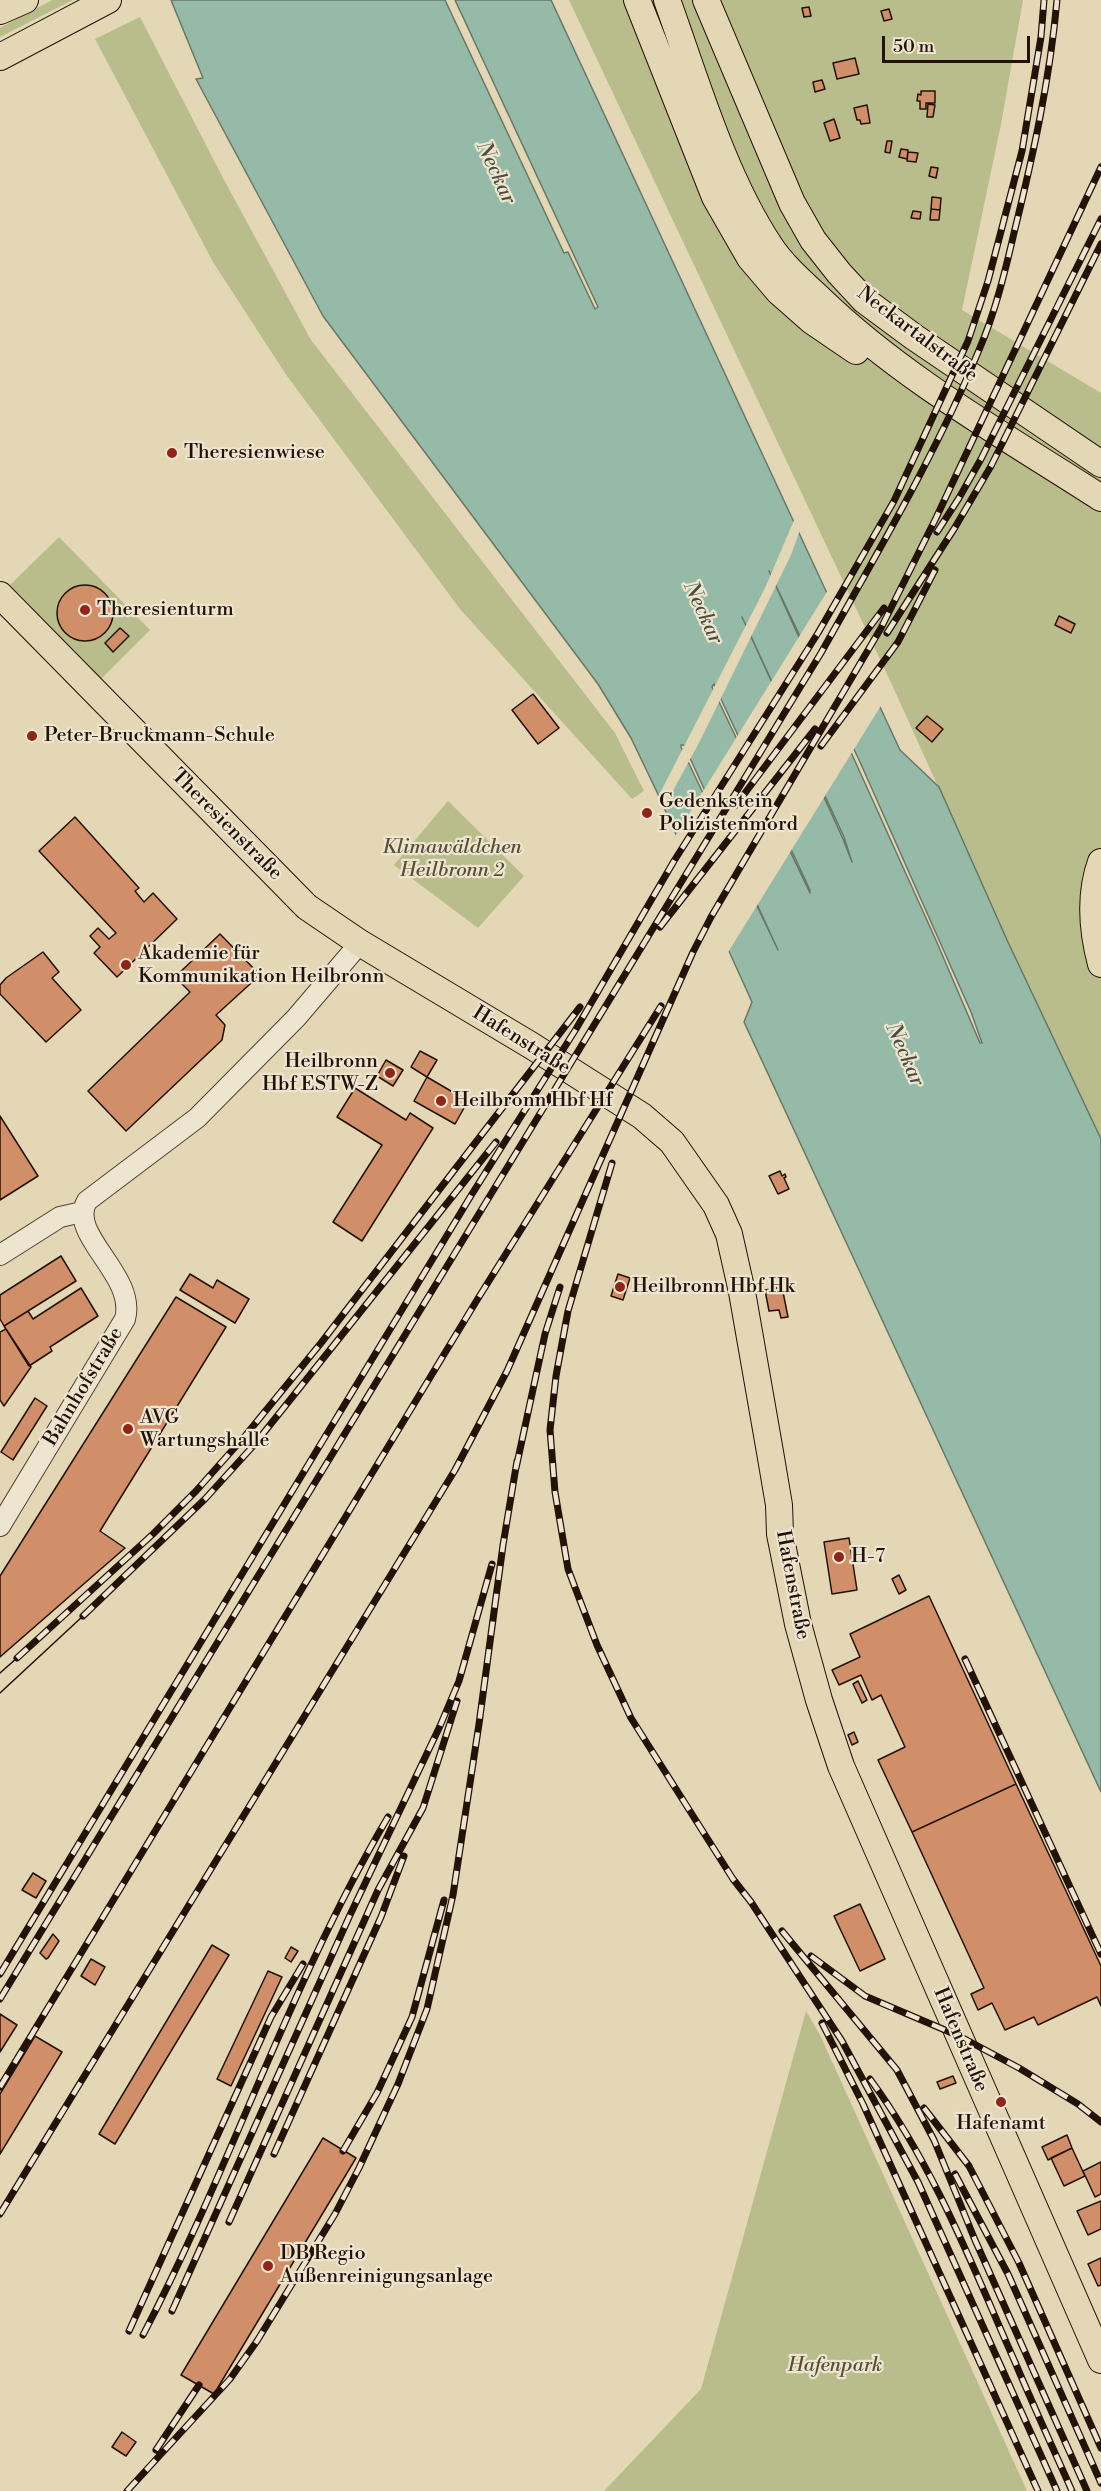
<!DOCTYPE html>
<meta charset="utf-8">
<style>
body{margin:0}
#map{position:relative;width:1101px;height:2491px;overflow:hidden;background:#e3d7b5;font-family:"Libre Bodoni",serif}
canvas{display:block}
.scale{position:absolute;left:882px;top:36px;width:148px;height:27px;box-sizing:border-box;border:3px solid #231207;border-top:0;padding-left:8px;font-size:18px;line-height:21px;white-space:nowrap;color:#231207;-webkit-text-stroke:4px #ede5cf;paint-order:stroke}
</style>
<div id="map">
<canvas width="1101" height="2491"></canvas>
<div class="scale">50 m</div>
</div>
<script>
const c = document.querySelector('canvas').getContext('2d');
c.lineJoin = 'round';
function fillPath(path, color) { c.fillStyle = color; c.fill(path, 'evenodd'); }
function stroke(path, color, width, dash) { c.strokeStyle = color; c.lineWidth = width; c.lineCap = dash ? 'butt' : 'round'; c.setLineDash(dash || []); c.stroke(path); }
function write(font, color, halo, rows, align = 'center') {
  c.font = font + ' "Libre Bodoni",serif'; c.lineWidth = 4.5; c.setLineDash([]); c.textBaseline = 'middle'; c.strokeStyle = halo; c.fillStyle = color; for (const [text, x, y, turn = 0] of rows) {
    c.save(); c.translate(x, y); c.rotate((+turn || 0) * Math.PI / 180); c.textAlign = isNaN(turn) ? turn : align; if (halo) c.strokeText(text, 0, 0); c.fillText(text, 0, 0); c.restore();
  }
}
fillPath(new Path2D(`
 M 52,0 L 73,0 L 0,37 L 0,28 Z
 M 569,0 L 1023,0 L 1001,124 L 962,310 L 1101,393 L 1101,1139 L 1007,940 L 894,689 Z
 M 140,17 L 223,178 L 311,340 L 615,733 L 644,791 L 632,799 L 460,609 L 287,376 L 213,262 L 95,39 Z
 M 59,537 L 150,630 L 101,679 L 10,585 Z
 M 448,801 L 524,876 L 478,928 L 394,865 Z
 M 806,2011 L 820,2035 L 1027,2491 L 604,2491 L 701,2389 Z`), '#b8bd8b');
const water = new Path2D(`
 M 171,0 L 445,0 L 564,253 L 568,252 L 595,309 L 598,307 L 455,0 L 551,0 L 900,750 L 939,787 L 1007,940 L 1101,1139 L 1101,1792 L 744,1022 L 752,1002 L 656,790 L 631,738 L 598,684 L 323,316 L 196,79 L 203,78 ZM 769,571 L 860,762 L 971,1012 L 982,1043 L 980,1043 L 935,938 ZM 742,617 L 844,837 L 852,862 L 843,839 ZM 714,684 L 810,890 L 810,893 L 712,687 ZM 681,745 L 684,745 L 778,950 L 681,747 Z`);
fillPath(water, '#96baa8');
stroke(water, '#687768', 1.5);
fillPath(new Path2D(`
 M 795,518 L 800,530 L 791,555 L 700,741 L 662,811 L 657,799 L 765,588 Z
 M 828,590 L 882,704 L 727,954 L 674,838 Z`), '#e3d7b5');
const building = new Path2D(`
 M 809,7 L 811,16 L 804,17 L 802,8 Z
 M 889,9 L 892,19 L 884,21 L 881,11 Z
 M 855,58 L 859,74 L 837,79 L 833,63 Z
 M 822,80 L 825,89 L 815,92 L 813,82 Z
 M 921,91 L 935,91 L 935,103 L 926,103 L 926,109 L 920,109 L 920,101 L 917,101 L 918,94 L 921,95 Z
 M 928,104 L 935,105 L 933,117 L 927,117 Z
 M 867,105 L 870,123 L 861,124 L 860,120 L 857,120 L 854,108 Z
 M 834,119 L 840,138 L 830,141 L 824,123 Z
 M 887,141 L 892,141 L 890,153 L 885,152 Z
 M 901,149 L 908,150 L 907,159 L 899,157 Z
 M 908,152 L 918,153 L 916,162 L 907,161 Z
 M 931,167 L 938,168 L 936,178 L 929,176 Z
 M 932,197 L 941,198 L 940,210 L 931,209 Z
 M 931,209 L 940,210 L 939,220 L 930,220 Z
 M 913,211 L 921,212 L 920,219 L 911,218 Z
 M57 613a28 28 0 1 1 56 0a28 28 0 1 1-56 0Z
 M 1059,616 L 1075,624 L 1071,633 L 1055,625 Z
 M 120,628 L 129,636 L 113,652 L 105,643 Z
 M 533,694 L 559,728 L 538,744 L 512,710 Z
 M 927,716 L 943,729 L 932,742 L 916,728 Z
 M 75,817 L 139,888 L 135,891 L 144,902 L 153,893 L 177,919 L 117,977 L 94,953 L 100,947 L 90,936 L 98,928 L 109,939 L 116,933 L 39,851 Z
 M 220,934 L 260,975 L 216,1015 L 225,1025 L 222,1040 L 126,1131 L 88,1091 L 190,992 L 175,977 Z
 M 43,952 L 59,972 L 52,978 L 81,1010 L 46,1042 L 0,994 L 0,985 L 6,978 Z
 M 420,1051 L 437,1060 L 427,1077 L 411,1067 Z
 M 386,1060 L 403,1070 L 393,1086 L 377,1076 Z
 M 427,1077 L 468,1101 L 455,1124 L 414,1101 Z
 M 355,1088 L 406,1120 L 410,1113 L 433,1128 L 362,1241 L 333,1222 L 382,1145 L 337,1117 Z
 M 0,1116 L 38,1176 L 0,1200 Z
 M 780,1171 L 782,1176 L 785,1174 L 786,1177 L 784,1178 L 789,1189 L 778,1194 L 769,1176 Z
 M 61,1256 L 76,1281 L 4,1326 L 0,1319 L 0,1295 Z
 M 190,1274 L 213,1288 L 217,1280 L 249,1299 L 235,1323 L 180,1290 Z
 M 618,1274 L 630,1278 L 623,1300 L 611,1296 Z
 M 782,1287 L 788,1317 L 781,1318 L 779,1310 L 769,1311 L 765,1290 Z
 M 81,1288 L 98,1316 L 50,1347 L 52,1351 L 29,1366 L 4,1326 L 28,1311 L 33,1319 Z
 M 176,1297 L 226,1327 L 100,1531 L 125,1548 L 0,1657 L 0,1576 Z
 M 6,1329 L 31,1367 L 4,1406 L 0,1400 L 0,1332 Z
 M 35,1398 L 47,1406 L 13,1460 L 1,1452 Z
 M 849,1538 L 857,1590 L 832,1594 L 824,1542 Z
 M 899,1575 L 906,1590 L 899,1594 L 892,1579 Z
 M 929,1596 L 1016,1784 L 912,1832 L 878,1760 L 905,1747 L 881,1695 L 872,1700 L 861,1675 L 839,1685 L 832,1670 L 860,1657 L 850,1634 Z
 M 858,1681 L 867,1700 L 862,1703 L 853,1684 Z
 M 854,1732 L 858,1742 L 852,1745 L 848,1735 Z
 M 1016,1784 L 1101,1966 L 1101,2006 L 1097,1997 L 1038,2025 L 1034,2017 L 1005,2030 L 992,2003 L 978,2010 L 971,1994 L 984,1988 L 912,1832 Z
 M 33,1873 L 46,1881 L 36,1898 L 22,1890 Z
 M 860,1904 L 885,1959 L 860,1971 L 834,1916 Z
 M 53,1934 L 59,1941 L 48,1958 L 46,1959 L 40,1953 Z
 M 212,1945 L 229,1955 L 115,2144 L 99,2134 Z
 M 291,1947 L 298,1951 L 291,1962 L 285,1958 Z
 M 91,1959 L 105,1967 L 95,1985 L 81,1976 Z
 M 268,1971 L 282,1977 L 231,2086 L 217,2079 Z
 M 0,2014 L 17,2025 L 0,2052 Z
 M 35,2036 L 62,2052 L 0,2154 L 0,2094 Z
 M 953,2076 L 956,2083 L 940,2089 L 937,2082 Z
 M 1067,2135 L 1072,2148 L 1048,2160 L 1042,2147 Z
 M 323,2138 L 356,2158 L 214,2394 L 181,2375 Z
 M 1072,2148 L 1085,2176 L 1064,2186 L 1051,2158 Z
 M 1101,2162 L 1101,2194 L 1095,2197 L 1083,2171 Z
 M 1101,2201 L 1101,2229 L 1088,2235 L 1077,2211 Z
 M 1101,2258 L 1101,2285 L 1098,2286 L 1088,2264 Z
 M 122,2432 L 136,2442 L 126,2456 L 112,2447 Z`);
fillPath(building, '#d18f69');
stroke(building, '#231207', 1.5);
const minor = new Path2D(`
 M 0,1255 L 60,1217 L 82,1212
 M 0,1526 L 125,1319 C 137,1275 67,1235 87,1201 L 197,1118 L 296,1018 L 360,943`);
const major = new Path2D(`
 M 637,0 L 715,197 L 750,258 L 779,292 L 812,321 L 856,351
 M 667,0 C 696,80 723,175 770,246 C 783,266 803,283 820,299 C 903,379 1005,436 1101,498
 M 706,0 L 792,203 L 813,240 L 839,273 L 864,300 L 914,337 L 1101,464
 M 0,11 L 25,0
 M 0,57 L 108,0
 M 0,595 L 307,907 L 360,943 L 532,1046 L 642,1116 L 672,1142 L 716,1205 L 729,1234 L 742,1292 L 770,1452 L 779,1505 L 780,1534 L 798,1624 L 819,1700 L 841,1766 L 1101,2360
 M 1101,862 C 1089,895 1092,930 1101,964`);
stroke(minor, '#534332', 22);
stroke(major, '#231207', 28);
stroke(minor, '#ede5cf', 20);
stroke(major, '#e3d7b5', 26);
stroke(new Path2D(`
 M 0,1673 L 17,1658
 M 0,1693 L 83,1616`), '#231207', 1.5);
const rail = new Path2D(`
 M 937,532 L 959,498 L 981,459 L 1101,219
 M 887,633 L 954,529 L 991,466 L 1101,244
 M 821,746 L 898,642 L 935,570
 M 736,805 L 884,608
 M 660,927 L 815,729
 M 612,1163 L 568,1311 L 556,1376 L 550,1430 L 555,1492 L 568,1569 L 597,1645 L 631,1718 L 733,1879 L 751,1902 L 842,2041 L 918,2182 L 1057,2491
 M 516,1468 L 545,1334 L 560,1287
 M 83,1616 L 205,1499 L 254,1445 L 496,1142
 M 17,1658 L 153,1534 L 196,1491 L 245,1436 L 321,1343 L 580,1007
 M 965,1659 L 1101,1954
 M 782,1931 L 897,2070 L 934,2140 L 975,2240 L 1087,2491
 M 811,1956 L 865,1996 L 959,2036 L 1019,2068 L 1078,2104 L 1101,2122
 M 0,1974 L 472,1194 L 576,1029 L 674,861 L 818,633 L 894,501 L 968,341 L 988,281 L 1022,151 L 1041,37 L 1044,0
 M 0,1999 L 821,653 C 877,553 935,456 979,350 C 995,313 1005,272 1014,233 C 1033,156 1050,79 1057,0
 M 822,2023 L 863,2104 L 1038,2491
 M 870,2079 C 934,2166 972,2265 1015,2362 C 1033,2405 1053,2448 1072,2491
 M 0,2087 L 477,1300 L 661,1006
 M 924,2108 L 969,2166 L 1019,2263 L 1101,2448
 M 343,2151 L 377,2093 L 412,2017 L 444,1900
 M 274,2154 L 381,1917 L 404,1856
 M 955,2174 L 1008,2274 L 1101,2483
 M 0,2214 L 455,1470 L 507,1371 L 693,952 L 711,917 L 881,628 L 936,518 L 1101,167
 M 229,2222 L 378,1890 L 423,1808 L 457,1701
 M 172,2311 L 350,1915 L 440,1726 L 459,1681 L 492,1564
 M 129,2331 L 271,2017 L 303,1964
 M 143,2335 C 232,2165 290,1983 388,1817
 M 156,2450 L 199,2385
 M 127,2491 L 230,2379 L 257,2341 L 335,2214 L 359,2168 L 398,2084 L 427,2009 L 453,1895 L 479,1724 L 503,1545 L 517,1461`);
stroke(rail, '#231207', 7);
stroke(rail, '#ede5cf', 4.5, [14]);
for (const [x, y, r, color] of [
 [172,453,6,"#8f2418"],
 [85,610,6,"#8f2418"],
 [32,736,6,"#8f2418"],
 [647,813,6,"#8f2418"],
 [126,965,6,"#8f2418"],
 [390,1073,6,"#8f2418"],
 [441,1101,6,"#8f2418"],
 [620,1287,6,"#8f2418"],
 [128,1429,6,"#8f2418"],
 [839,1557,6,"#8f2418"],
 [1001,2102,6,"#8f2418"],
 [268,2266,6,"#8f2418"]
]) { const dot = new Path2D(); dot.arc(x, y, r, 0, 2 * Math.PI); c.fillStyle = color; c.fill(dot); stroke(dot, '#ede5cf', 2); }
write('20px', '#231207', '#ede5cf', [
 ["Neckartalstraße",917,335,37],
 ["Theresienstraße",226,825,45],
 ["Hafenstraße",521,1041,32],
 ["Bahnhofstraße",84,1387,-59],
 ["Hafenstraße",792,1585,79],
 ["Hafenstraße",960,2040,67]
]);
write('20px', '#231207', '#ede5cf', [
 ["Theresienwiese",184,453],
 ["Theresienturm",97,610],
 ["Peter-Bruckmann-Schule",44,736],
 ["Gedenkstein",659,802],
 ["Polizistenmord",659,825],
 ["Akademie für",138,954],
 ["Kommunikation Heilbronn",138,977],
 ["Heilbronn",378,1062,"right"],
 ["Hbf ESTW-Z",378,1085,"right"],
 ["Heilbronn Hbf Hf",453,1101],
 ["Heilbronn Hbf Hk",632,1287],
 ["AVG",140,1418],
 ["Wartungshalle",140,1441],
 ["H-7",851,1557],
 ["Hafenamt",1001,2124,"center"],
 ["DB Regio",280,2254],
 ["Außenreinigungsanlage",280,2277]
], 'left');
write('italic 20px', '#574e35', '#ede5cf', [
 ["Klimawäldchen",452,848],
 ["Heilbronn 2",452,871],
 ["Hafenpark",835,2366]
]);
write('italic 21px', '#4b4d3f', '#ede5cf', [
 ["Neckar",495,173,65],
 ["Neckar",702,613,65],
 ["Neckar",904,1055,66]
]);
</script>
